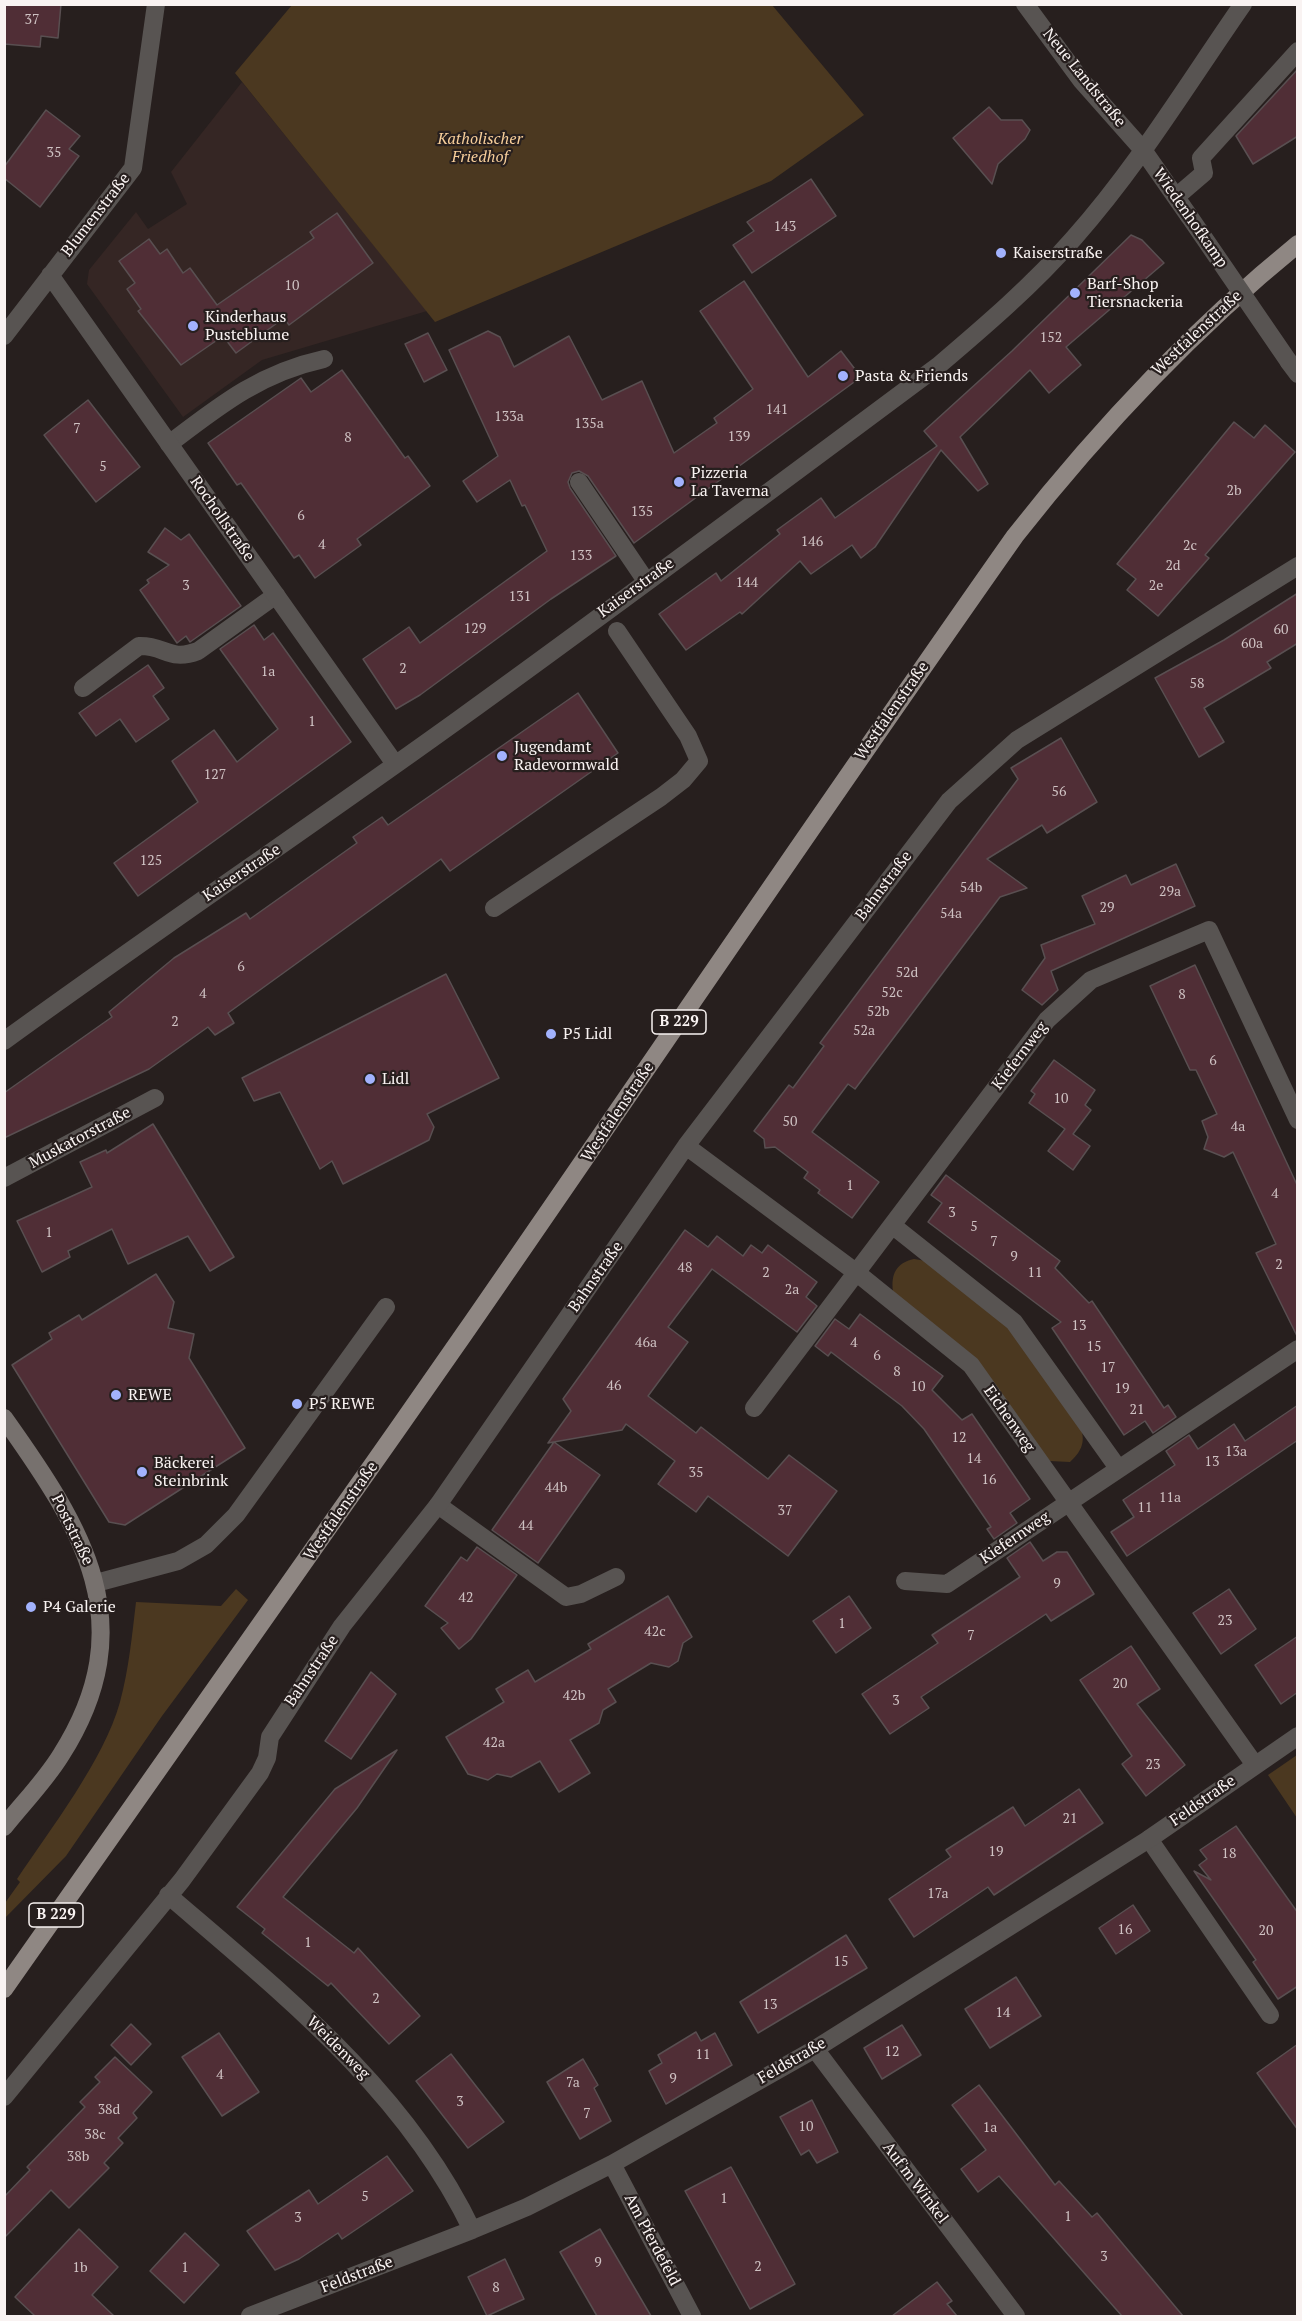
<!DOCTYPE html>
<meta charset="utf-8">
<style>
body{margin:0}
#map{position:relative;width:1302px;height:2321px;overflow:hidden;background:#271f1e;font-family:"PT Serif",serif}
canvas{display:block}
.frame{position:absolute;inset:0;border:6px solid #f9f3f2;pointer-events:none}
</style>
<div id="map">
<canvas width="1302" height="2321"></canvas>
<div class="frame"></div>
</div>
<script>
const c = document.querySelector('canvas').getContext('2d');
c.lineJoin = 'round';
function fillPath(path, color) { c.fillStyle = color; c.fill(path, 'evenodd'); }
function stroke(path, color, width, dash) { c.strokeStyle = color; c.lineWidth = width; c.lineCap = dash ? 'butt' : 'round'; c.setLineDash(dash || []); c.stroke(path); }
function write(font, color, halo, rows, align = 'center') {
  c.font = font + ' "PT Serif",serif'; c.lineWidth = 4.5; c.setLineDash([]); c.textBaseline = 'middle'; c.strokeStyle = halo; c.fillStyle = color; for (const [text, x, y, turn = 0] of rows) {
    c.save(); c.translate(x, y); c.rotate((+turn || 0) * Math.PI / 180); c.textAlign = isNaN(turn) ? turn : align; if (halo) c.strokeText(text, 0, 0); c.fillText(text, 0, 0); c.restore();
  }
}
fillPath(new Path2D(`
 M 242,82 L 427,311 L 262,360 L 183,417 L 87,284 L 89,270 L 136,212 L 148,229 L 187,204 L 171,172 Z`), '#352624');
fillPath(new Path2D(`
 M 292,5 L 772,5 L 864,115 L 771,181 L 435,322 L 235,73 Z
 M 914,1259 L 926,1261 L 1009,1328 L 1081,1429 C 1086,1443 1080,1453 1070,1462 L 1050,1461 L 893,1291 C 891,1274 896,1263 914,1259 Z
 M 236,1589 L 248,1600 L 162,1716 L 66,1856 L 5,1918 L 5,1903 L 20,1882 L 17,1879 C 51,1828 104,1760 120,1702 C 129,1669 132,1635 136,1602 L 221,1606 Z
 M 1297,1755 L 1297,1818 L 1268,1775 Z`), '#4b3820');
const building = new Path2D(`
 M 4,4 L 61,4 L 58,38 L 41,36 L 40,47 L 4,44 Z
 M 1298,69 L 1298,136 L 1253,164 L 1236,136 Z
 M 989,107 L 1001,120 L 1022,120 L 1030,130 L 1025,139 L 998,164 L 992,184 L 953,138 Z
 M 46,110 L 80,136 L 69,149 L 79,156 L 40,207 L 4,178 L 4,167 Z
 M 811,179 L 836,216 L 752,273 L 733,245 L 754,231 L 747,222 Z
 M 337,213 L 373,263 L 289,325 L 284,318 L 236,353 L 223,336 L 181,365 L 138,311 L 141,309 L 127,289 L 135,283 L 119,261 L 149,239 L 160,254 L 167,249 L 183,273 L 190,268 L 217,305 L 314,238 L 310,232 Z
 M 1131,235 L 1142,240 L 1164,263 L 1066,347 L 1081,365 L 1049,393 L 1030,370 L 960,437 L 988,484 L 978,491 L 941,450 L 875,547 L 861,558 L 852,545 L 811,574 L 800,561 L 742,614 L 740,612 L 686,650 L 659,614 L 716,573 L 721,581 L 780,534 L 777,530 L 821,498 L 835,518 L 937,446 L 924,431 L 1012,351 Z
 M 744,281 L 808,377 L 841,351 L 861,377 L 634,543 L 588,476 L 579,471 L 572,473 L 568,482 L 570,488 L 616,556 L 551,599 L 420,695 L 396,709 L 363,659 L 409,627 L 420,643 L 547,551 L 525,505 L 522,506 L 510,480 L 477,502 L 463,481 L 498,456 L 449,350 L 488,331 L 500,337 L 514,367 L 569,336 L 602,400 L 642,381 L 674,453 L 717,423 L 714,418 L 753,389 L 700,311 Z
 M 428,333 L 447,370 L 424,382 L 405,344 Z
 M 342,370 L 405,458 L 408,456 L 430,486 L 357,539 L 361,545 L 315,578 L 299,555 L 294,558 L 241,483 L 237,485 L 208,443 L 301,378 L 311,392 Z
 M 88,400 L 140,467 L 96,502 L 44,435 Z
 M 1234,422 L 1254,438 L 1265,425 L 1295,452 L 1205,555 L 1209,558 L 1158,616 L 1127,590 L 1136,579 L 1117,564 Z
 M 165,528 L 181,540 L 189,534 L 241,606 L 190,642 L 186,636 L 177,643 L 140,590 L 149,583 L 147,580 L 169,565 L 148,552 Z
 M 1298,593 L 1298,643 L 1267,662 L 1271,668 L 1204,708 L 1224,742 L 1199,757 L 1155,678 L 1224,640 Z
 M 254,625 L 264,640 L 273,633 L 351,742 L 138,896 L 114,863 L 198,802 L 172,761 L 214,730 L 237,762 L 278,729 L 220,649 Z
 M 148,665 L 164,688 L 153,696 L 169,719 L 136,742 L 120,719 L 96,736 L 79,713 Z
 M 578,693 L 618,753 L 450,871 L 441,859 L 228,1013 L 234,1023 L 215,1035 L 208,1027 L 149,1069 L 4,1138 L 4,1093 L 112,1017 L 109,1012 L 174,958 L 246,913 L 250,919 L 357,843 L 353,837 L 382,817 L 388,825 Z
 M 1061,738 L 1097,802 L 1047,833 L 1042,825 L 987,859 L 1027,888 L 1000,897 L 855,1089 L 848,1084 L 812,1132 L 879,1182 L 852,1218 L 818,1193 L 820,1190 L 804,1178 L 808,1172 L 775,1147 L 765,1148 L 764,1139 L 754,1131 L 789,1085 L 793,1088 L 824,1046 L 820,1043 L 1018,779 L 1011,768 Z
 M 1176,864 L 1195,906 L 1051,971 L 1058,990 L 1042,1005 L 1022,990 L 1045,958 L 1041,945 L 1095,924 L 1082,896 L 1126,875 L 1131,885 Z
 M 1195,965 L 1298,1187 L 1298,1338 L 1256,1253 L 1276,1244 L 1233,1152 L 1224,1157 L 1204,1149 L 1208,1137 L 1202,1121 L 1217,1114 L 1196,1070 L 1190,1070 L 1150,986 Z
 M 446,974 L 499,1078 L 427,1114 L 434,1127 L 429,1140 L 343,1184 L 332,1161 L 320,1169 L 280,1092 L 254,1101 L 242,1078 Z
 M 1054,1060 L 1095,1090 L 1085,1105 L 1091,1110 L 1073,1134 L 1090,1146 L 1073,1170 L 1048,1151 L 1065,1129 L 1029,1103 L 1035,1094 L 1031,1091 Z
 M 153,1124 L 234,1257 L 210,1271 L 188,1236 L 128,1264 L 112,1229 L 68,1251 L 70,1257 L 42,1272 L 17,1221 L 92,1187 L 80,1162 L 106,1150 L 107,1153 Z
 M 946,1175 L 1060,1261 L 1055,1268 L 1089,1303 L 1092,1301 L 1164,1408 L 1168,1405 L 1176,1417 L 1153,1433 L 1145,1421 L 1124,1435 L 1052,1328 L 1061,1322 L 928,1222 L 942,1203 L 931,1195 Z
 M 685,1230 L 708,1247 L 717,1236 L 743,1256 L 751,1245 L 762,1253 L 768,1245 L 817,1282 L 806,1297 L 817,1306 L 797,1332 L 712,1269 L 668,1327 L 688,1342 L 648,1396 L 696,1433 L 701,1427 L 768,1479 L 789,1455 L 837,1491 L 788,1556 L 708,1496 L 696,1512 L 658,1484 L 675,1461 L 626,1424 L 622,1430 L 548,1443 L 571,1411 L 563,1399 Z
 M 156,1274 L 174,1302 L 168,1328 L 194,1334 L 189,1358 L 245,1448 L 125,1525 L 109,1522 L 12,1365 L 52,1339 L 49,1333 L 79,1315 L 82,1320 Z
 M 860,1314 L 943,1376 L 932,1390 L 962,1420 L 972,1414 L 1030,1499 L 1010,1513 L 1017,1523 L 994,1539 L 987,1529 L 991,1527 L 924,1429 L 902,1406 L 831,1352 L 828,1356 L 815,1346 L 835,1319 L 849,1329 Z
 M 1298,1405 L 1298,1440 L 1127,1556 L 1111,1532 L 1134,1517 L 1123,1500 L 1175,1465 L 1166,1451 L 1189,1435 L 1198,1449 L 1234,1424 L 1245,1441 Z
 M 554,1442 L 600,1475 L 538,1563 L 492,1530 Z
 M 1030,1542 L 1043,1561 L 1057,1552 L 1067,1552 L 1094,1594 L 1051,1621 L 1046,1614 L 921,1697 L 929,1708 L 890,1734 L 862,1694 L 938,1643 L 932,1635 L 1020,1577 L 1007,1558 Z
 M 477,1547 L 517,1575 L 471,1639 L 459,1649 L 441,1628 L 448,1623 L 425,1606 L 461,1557 L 467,1561 Z
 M 1229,1589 L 1256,1629 L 1221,1654 L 1193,1613 Z
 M 668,1596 L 692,1637 L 683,1643 L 678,1661 L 669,1667 L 651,1663 L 608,1689 L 616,1702 L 603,1710 L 599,1723 L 570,1740 L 590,1773 L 559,1792 L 540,1761 L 511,1777 L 497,1774 L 488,1780 L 468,1774 L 446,1737 L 504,1702 L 496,1689 L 528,1670 L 535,1682 L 591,1649 L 588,1644 Z
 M 849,1596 L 871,1628 L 836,1653 L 813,1621 Z
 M 1298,1636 L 1298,1692 L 1281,1704 L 1255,1665 Z
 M 1131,1646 L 1160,1689 L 1137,1704 L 1185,1765 L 1146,1796 L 1122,1764 L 1132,1756 L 1080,1680 Z
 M 371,1672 L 396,1694 L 351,1759 L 325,1741 Z
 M 397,1750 L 357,1808 L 283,1897 L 354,1953 L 358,1948 L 420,2016 L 389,2044 L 331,1983 L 328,1986 L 262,1933 L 265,1929 L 237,1907 L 335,1789 Z
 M 1079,1789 L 1103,1823 L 994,1895 L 988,1887 L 914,1937 L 889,1899 L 951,1857 L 946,1850 L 1013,1807 L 1025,1826 Z
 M 1236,1826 L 1298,1913 L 1298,1986 L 1278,1999 L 1253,1962 L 1256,1960 L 1194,1871 L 1211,1880 L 1199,1865 L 1207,1859 L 1200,1850 Z
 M 1133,1905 L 1150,1931 L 1116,1954 L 1099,1928 Z
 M 846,1935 L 867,1968 L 758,2033 L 740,2002 Z
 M 1016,1977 L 1041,2016 L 990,2048 L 965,2009 Z
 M 131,2024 L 151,2044 L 131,2065 L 111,2045 Z
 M 902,2025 L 921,2055 L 882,2079 L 864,2048 Z
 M 696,2032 L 701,2041 L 715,2033 L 732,2065 L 666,2104 L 649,2071 L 662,2063 L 658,2055 Z
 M 219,2033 L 259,2092 L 222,2116 L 182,2057 Z
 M 1298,2044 L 1298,2130 L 1257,2073 Z
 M 451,2054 L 504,2122 L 468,2148 L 416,2081 Z
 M 115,2057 L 152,2092 L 133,2113 L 137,2118 L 118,2138 L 123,2143 L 104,2163 L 109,2168 L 69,2208 L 51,2190 L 4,2238 L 4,2197 L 30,2170 L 27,2167 L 85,2107 L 80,2102 L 100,2082 L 95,2077 Z
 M 583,2059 L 598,2085 L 594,2088 L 611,2121 L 580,2139 L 547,2082 Z
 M 979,2085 L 1055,2185 L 1059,2181 L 1092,2217 L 1097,2213 L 1183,2316 L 1122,2316 L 999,2176 L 978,2192 L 961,2169 L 986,2150 L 952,2105 Z
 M 812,2100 L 838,2152 L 817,2163 L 809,2150 L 801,2155 L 780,2117 Z
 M 387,2156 L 413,2191 L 342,2239 L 338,2233 L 299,2259 L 275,2270 L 247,2231 L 309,2190 L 318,2204 Z
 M 731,2167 L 795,2284 L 750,2309 L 685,2191 Z
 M 79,2229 L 118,2267 L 92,2295 L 114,2316 L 35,2316 L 15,2297 Z
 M 600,2229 L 651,2316 L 597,2316 L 560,2252 Z
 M 185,2233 L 219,2265 L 184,2303 L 150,2271 Z
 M 505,2259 L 524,2299 L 487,2316 L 468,2277 Z
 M 937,2282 L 952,2301 L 947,2304 L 957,2316 L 892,2316 Z`);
fillPath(building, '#502e36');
stroke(building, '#594f51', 1.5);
stroke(new Path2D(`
 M 1176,197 L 1204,173 L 1201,158 L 1298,51
 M 169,444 C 220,405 260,373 324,359
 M 579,482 L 646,581
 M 83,688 L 139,646 C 165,645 169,662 198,651 L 276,595
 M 494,908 L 661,797 L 683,780 L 699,761 L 688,736 L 617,631
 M 4,1178 L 155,1098
 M 438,1505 L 566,1597 L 581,1594 L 616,1577
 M 96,1583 L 178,1561 L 206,1545 L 236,1515 L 386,1307
 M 1149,1839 L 1270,2015`), '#585452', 18);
stroke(new Path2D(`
 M 1025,4 L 1081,80 L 1143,150 L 1189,216
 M 50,275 L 395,764
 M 4,336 L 133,168 L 156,4
 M 1289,362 L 1298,374
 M 4,1041 C 154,932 308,828 458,720 C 619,604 778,485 938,366 C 985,326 1033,285 1074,238 C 1138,166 1188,83 1243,4
 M 686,1146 L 857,1273 L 971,1365 L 1255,1765
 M 892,1225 L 1014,1322 L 1118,1468
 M 754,1408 L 1047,1020 L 1091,980 L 1209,930 L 1298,1120
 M 905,1581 L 947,1584 L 1298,1349
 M 168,1895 C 282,1993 406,2091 472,2230
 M 815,2049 L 1016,2316
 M 4,2097 L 182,1880 L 260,1773 L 267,1758 L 270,1737 L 342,1626 L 438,1505 L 686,1146 L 949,801 L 1017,740 L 1298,566
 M 612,2164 L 692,2316
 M 250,2316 L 472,2230 L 527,2207 L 612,2164 L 815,2049 L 1149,1839 L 1298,1736`), '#585452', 18);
stroke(new Path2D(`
 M 4,1418 C 83,1529 144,1624 61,1755 C 45,1781 23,1803 4,1827`), '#77716e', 18);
stroke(new Path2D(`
 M 4,1989 C 156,1769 312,1553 464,1334 C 648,1068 829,800 1015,536 C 1100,428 1191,331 1298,244`), '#8f8783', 18);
stroke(new Path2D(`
 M 1189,216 L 1289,362`), '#585452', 18);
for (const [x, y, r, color] of [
 [1001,253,6,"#a2b2fd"],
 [1075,293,6,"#a2b2fd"],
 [193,326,6,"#a2b2fd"],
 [843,376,6,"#a2b2fd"],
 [679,482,6,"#a2b2fd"],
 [502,756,6,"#a2b2fd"],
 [551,1034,6,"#a2b2fd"],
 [370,1079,6,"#a2b2fd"],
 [116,1395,6,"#a2b2fd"],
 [297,1404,6,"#a2b2fd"],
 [142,1472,6,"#a2b2fd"],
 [31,1607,6,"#a2b2fd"]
]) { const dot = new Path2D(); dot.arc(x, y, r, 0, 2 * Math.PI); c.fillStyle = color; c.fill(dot); stroke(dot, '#271f1e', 2); }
write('14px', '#cfc2c3', null, [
 ["37",32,20],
 ["35",54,153],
 ["143",785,227],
 ["10",292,286],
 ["152",1051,338],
 ["141",777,410],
 ["133a",509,417],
 ["135a",589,424],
 ["7",77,429],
 ["139",739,437],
 ["8",348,438],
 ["5",103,467],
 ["2b",1234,491],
 ["135",642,512],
 ["6",301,516],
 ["146",812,542],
 ["4",322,545],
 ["2c",1190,546],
 ["133",581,556],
 ["2d",1173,566],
 ["144",747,583],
 ["3",186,586],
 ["2e",1156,586],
 ["131",520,597],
 ["129",475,629],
 ["60",1281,630],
 ["60a",1252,644],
 ["2",403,669],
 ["1a",268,672],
 ["58",1197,684],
 ["1",312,722],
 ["127",215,775],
 ["56",1059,792],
 ["125",151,861],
 ["54b",971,888],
 ["29a",1170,892],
 ["29",1107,908],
 ["54a",951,914],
 ["6",241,967],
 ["52d",907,973],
 ["52c",892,993],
 ["4",203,994],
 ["8",1182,995],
 ["52b",878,1012],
 ["2",175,1022],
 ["52a",864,1031],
 ["6",1213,1061],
 ["10",1061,1099],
 ["50",790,1122],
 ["4a",1238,1127],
 ["1",850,1186],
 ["4",1275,1194],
 ["3",952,1213],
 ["5",974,1227],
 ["1",49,1233],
 ["7",994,1242],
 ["9",1014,1257],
 ["2",1279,1265],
 ["48",685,1268],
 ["2",766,1273],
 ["11",1035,1273],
 ["2a",792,1290],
 ["13",1079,1326],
 ["46a",646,1343],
 ["4",854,1343],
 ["15",1094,1347],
 ["6",877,1356],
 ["17",1108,1368],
 ["8",897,1372],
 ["46",614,1386],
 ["10",918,1387],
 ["19",1122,1389],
 ["21",1137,1410],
 ["12",959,1438],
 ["13a",1236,1452],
 ["14",974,1459],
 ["13",1212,1462],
 ["35",696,1473],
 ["16",989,1480],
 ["44b",556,1488],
 ["11a",1170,1498],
 ["11",1145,1508],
 ["37",785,1511],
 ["44",526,1526],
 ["9",1057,1584],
 ["42",466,1598],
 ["23",1225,1621],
 ["1",842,1624],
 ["42c",655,1632],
 ["7",971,1636],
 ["20",1120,1684],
 ["42b",574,1696],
 ["3",896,1701],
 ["42a",494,1743],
 ["23",1153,1765],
 ["21",1070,1819],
 ["19",996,1852],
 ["18",1229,1854],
 ["17a",938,1894],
 ["16",1125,1930],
 ["20",1266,1931],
 ["1",308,1943],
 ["15",841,1962],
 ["2",376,1999],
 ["13",770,2005],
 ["14",1003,2013],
 ["12",892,2052],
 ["11",703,2055],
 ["4",220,2075],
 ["9",673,2079],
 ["7a",573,2083],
 ["3",460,2102],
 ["38d",109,2110],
 ["7",587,2114],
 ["10",806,2127],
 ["1a",990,2128],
 ["38c",95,2135],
 ["38b",78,2157],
 ["5",365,2197],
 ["1",724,2199],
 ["1",1068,2217],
 ["3",298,2218],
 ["3",1104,2257],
 ["9",598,2263],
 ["2",758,2267],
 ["1b",80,2268],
 ["1",185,2268],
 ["8",496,2288]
]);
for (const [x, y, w] of [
 [679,1022,54],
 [56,1915,54]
]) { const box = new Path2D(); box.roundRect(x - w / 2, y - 12, w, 24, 4.5); c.fillStyle = '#271f1e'; c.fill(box); stroke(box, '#f9f3f2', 1.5); }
write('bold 15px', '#f9f3f2', null, [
 ["B 229",679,1022],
 ["B 229",56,1915]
]);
write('16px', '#f9f3f2', '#271f1e', [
 ["Neue Landstraße",1084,78,51],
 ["Blumenstraße",96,215,-52],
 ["Wiedenhofkamp",1190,218,55],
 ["Westfalenstraße",1197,333,-43],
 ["Rochollstraße",222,519,55],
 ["Kaiserstraße",636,588,-36],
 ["Westfalenstraße",892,711,-55],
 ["Kaiserstraße",242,873,-34],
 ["Bahnstraße",884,886,-53],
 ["Kiefernweg",1020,1056,-53],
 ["Westfalenstraße",618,1112,-56],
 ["Muskatorstraße",80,1138,-28],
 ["Bahnstraße",596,1277,-55],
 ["Eichenweg",1009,1419,55],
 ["Westfalenstraße",341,1511,-55],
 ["Poststraße",72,1530,64],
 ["Kiefernweg",1015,1538,-34],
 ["Bahnstraße",312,1671,-56],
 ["Feldstraße",1203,1801,-35],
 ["Weidenweg",338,2048,45],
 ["Feldstraße",792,2061,-30],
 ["Auf'm Winkel",915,2183,53],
 ["Am Pferdefeld",652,2240,62],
 ["Feldstraße",357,2275,-21]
]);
write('italic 16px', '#f7ce9a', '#271f1e', [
 ["Katholischer",480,139],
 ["Friedhof",480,157]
]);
write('16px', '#f9f3f2', '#271f1e', [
 ["Kaiserstraße",1013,253],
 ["Barf-Shop",1087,284],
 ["Tiersnackeria",1087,302],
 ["Kinderhaus",205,317],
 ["Pusteblume",205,335],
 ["Pasta & Friends",855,376],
 ["Pizzeria",691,473],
 ["La Taverna",691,491],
 ["Jugendamt",514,747],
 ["Radevormwald",514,765],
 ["P5 Lidl",563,1034],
 ["Lidl",382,1079],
 ["REWE",128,1395],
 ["P5 REWE",309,1404],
 ["Bäckerei",154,1463],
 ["Steinbrink",154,1481],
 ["P4 Galerie",43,1607]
], 'left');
</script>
